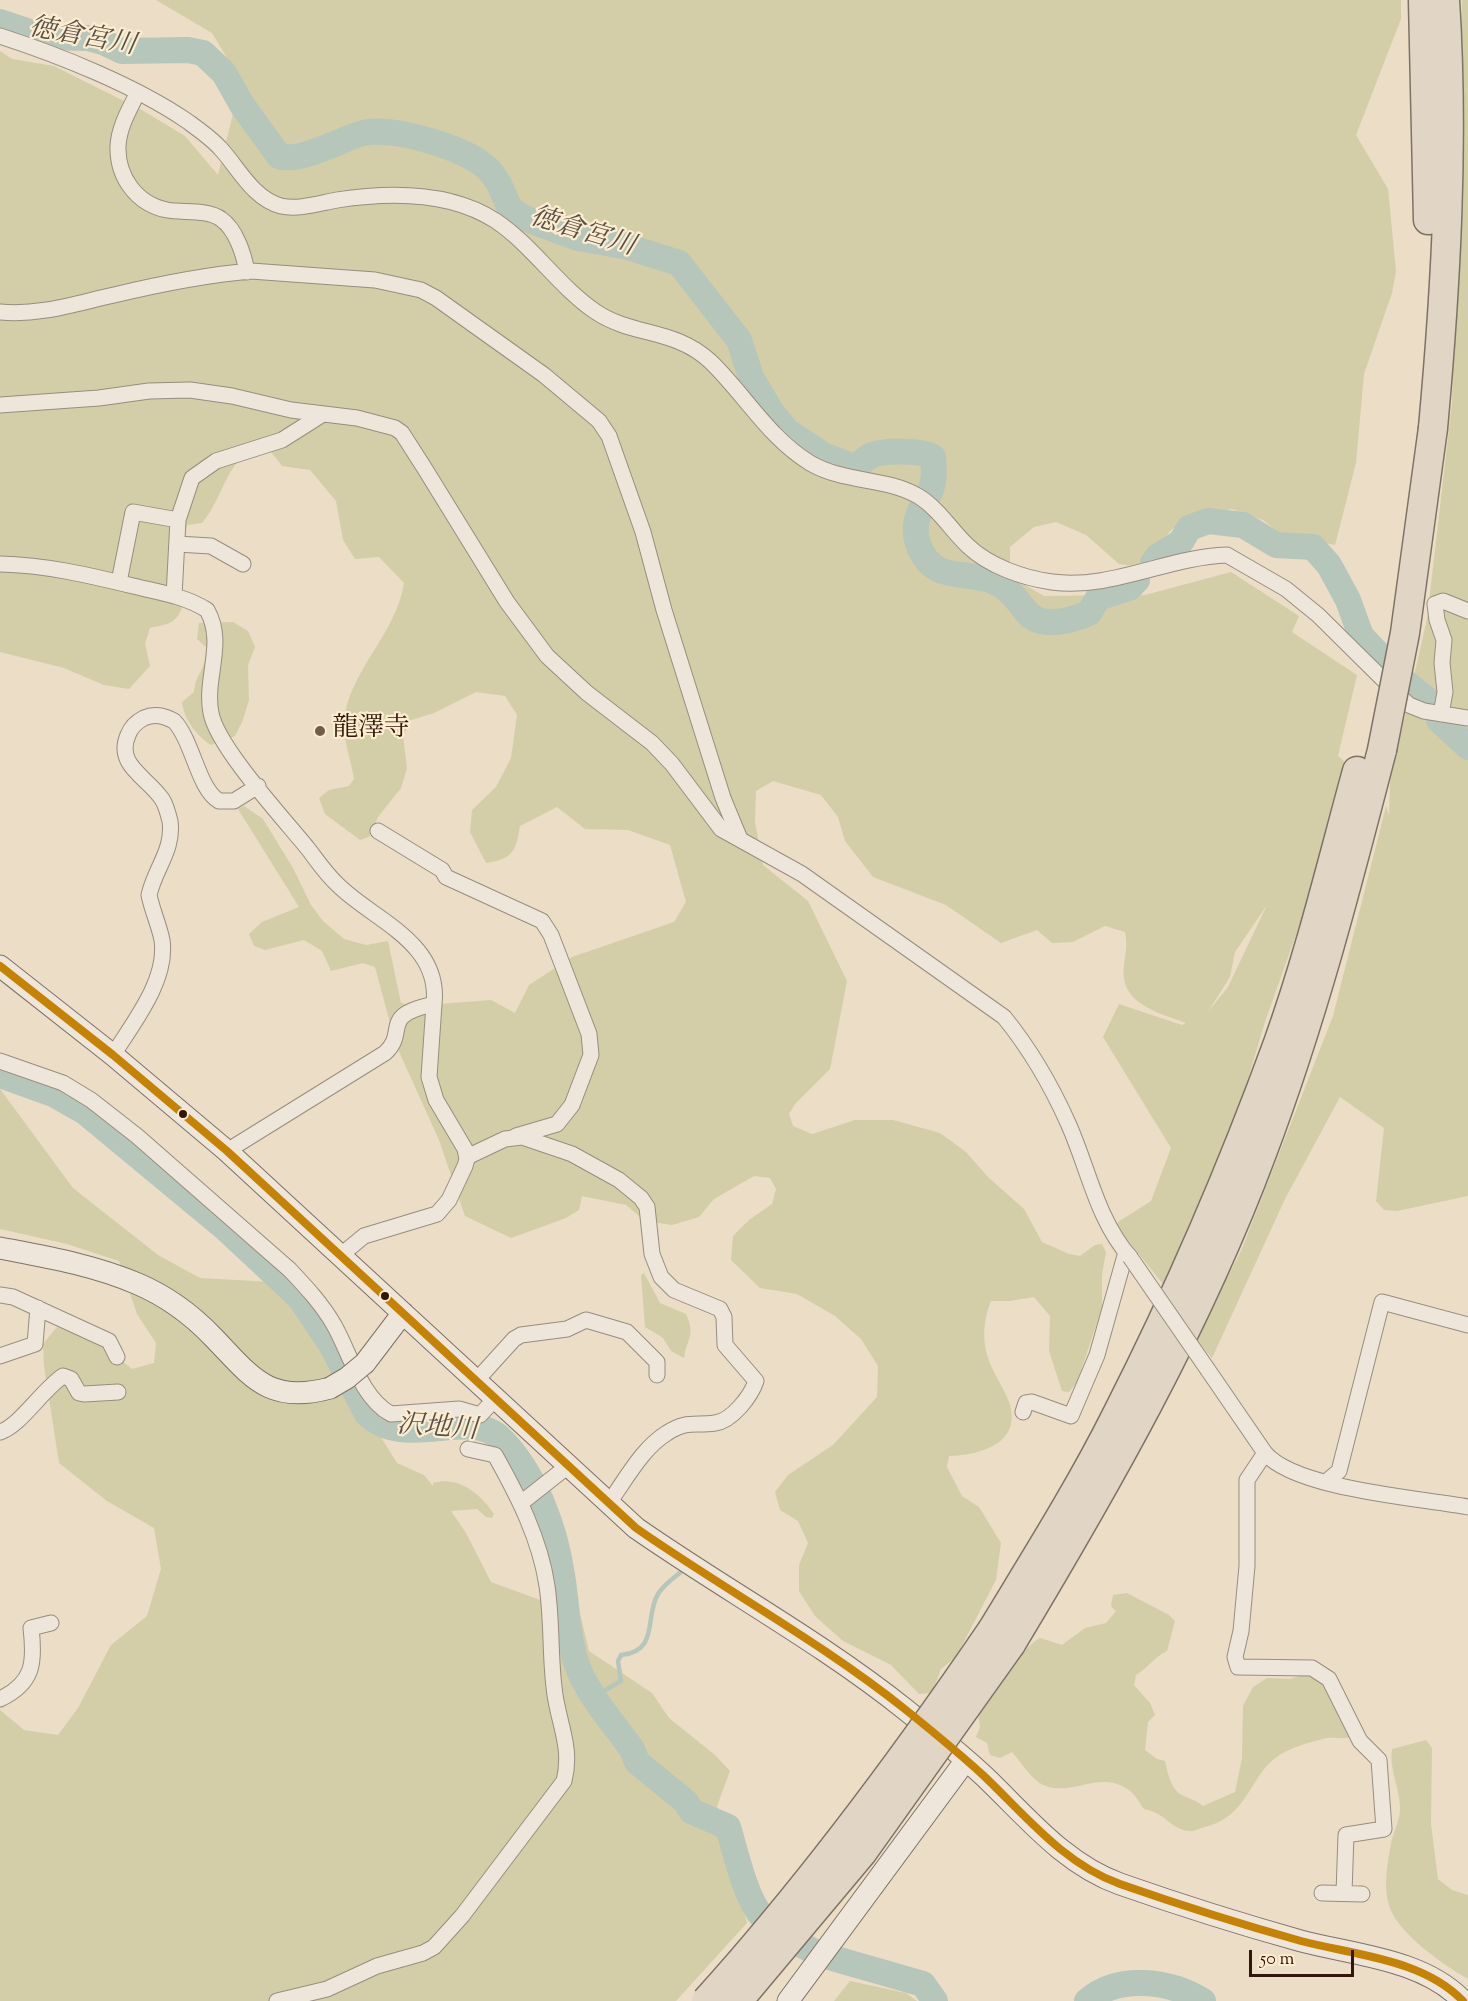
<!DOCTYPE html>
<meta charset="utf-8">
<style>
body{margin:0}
#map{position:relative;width:1468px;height:2001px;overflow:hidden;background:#ebddc6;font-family:"Sorts Mill Goudy",serif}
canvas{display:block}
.scale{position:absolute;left:1249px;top:1950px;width:105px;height:27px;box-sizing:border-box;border:3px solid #311609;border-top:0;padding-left:8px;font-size:18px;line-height:21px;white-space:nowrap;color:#311609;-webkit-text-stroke:4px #fcecd0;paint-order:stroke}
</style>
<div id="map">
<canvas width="1468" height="2001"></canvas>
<div class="scale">50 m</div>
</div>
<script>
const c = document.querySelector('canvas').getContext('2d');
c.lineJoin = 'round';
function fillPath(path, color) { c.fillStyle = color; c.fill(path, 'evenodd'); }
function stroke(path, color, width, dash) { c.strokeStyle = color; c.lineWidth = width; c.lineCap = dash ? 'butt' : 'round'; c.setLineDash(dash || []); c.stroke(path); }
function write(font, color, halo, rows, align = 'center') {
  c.font = font + ' "Sorts Mill Goudy","Noto Serif JP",serif'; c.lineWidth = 4.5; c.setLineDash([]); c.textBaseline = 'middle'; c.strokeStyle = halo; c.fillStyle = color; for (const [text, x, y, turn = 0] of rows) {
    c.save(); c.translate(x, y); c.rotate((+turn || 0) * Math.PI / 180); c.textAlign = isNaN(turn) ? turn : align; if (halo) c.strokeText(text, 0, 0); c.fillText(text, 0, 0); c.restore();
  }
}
fillPath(new Path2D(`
 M 156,0 L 1401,0 L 1401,19 L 1356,135 L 1388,189 L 1396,271 L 1392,293 L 1364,374 L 1356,463 L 1335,545 L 1282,535 L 1263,520 L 1232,509 L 1210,513 L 1172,529 L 1140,567 L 1119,564 L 1086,535 L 1056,522 L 1034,527 L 1010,547 L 1010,576 L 1044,596 L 1145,595 L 1231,572 L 1299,616 L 1292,632 L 1357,675 L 1338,756 L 1347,764 L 1327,847 L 1265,1022 L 1235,1122 L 1167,1289 L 1115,1224 L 1151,1201 L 1171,1148 L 1103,1037 L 1119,1004 L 1182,1025 L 1186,1023 C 1165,1015 1127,1006 1124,978 C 1122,962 1129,952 1125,932 L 1105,926 L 1073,942 L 1052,943 L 1037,930 L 1001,943 L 946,905 L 873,877 L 845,841 L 838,817 L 821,795 L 773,781 L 756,791 L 755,822 L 763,865 L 808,901 L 847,981 L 830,1069 L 795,1104 L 789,1114 L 793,1126 L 812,1134 L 855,1120 L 893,1120 L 940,1133 L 966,1152 L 988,1177 L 1024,1209 L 1042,1242 L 1069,1254 L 1080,1256 L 1095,1245 L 1102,1244 L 1106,1252 L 1102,1275 L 1102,1308 L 1077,1382 L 1069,1392 L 1062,1391 L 1049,1351 L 1050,1316 L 1034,1297 L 1010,1301 L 991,1301 C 984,1319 982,1336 987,1355 C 992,1372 1003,1386 1009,1402 C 1023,1443 981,1455 949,1456 L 947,1467 L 962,1496 L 979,1507 L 1001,1543 L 996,1580 L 956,1657 L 941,1669 L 932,1693 L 919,1694 L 891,1665 L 843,1641 L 815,1616 L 799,1591 L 799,1565 L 808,1543 L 798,1521 L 780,1510 L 775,1492 L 788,1475 L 833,1445 L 877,1397 L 878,1366 L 861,1339 L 835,1316 L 797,1294 L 760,1288 L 731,1260 L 733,1236 L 749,1220 L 772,1204 L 776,1189 L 770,1178 L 754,1176 L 714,1199 L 699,1217 L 672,1225 L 645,1221 L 626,1205 L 582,1196 L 579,1210 L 566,1218 L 511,1238 L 465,1216 L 439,1140 L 396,1045 L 375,967 L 363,963 L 331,971 L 322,951 L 304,940 L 265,950 L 254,946 L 249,934 L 262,922 L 299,907 L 238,809 L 244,806 L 263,819 L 293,868 L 311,905 L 323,921 L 344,939 L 366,945 L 388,941 L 401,1003 L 413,1006 L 491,1000 L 515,1013 L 529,985 L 572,957 L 674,922 L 686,902 L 670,845 L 628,830 L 585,829 L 557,807 L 520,826 C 516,851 513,859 486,863 L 470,832 L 472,810 L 496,787 L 511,758 L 517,715 L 505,696 L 476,692 L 434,713 L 411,720 L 403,736 L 407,768 L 401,788 L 378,817 L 369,837 L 360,840 L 325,814 L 319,798 L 329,790 L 349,786 L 354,779 C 351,758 341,736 345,714 C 353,668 397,631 404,583 L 379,557 L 355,559 L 343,540 L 336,501 L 310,470 L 282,466 L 271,452 L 255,447 C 227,462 223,496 205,519 L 202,523 L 187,525 L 184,545 L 173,558 C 180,577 192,606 173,621 C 168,625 157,626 150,628 L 145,644 L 150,666 L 129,689 L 104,685 L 64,668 L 0,652 L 0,51 L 12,59 L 54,66 L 142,110 L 185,136 L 218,175 L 241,81 L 212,33 ZM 1267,905 L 1228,987 L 1208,1012 L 1230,977 L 1235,952 Z
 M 1462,0 L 1468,0 L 1468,1196 L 1397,1211 L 1384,1210 L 1376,1201 L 1384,1128 L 1340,1097 L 1285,1199 L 1212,1358 L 1195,1339 L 1241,1251 L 1333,1016 L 1386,806 L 1389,815 L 1390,781 L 1427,619 L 1452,403 Z
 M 233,622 L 248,631 L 255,647 L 248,665 L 249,700 L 243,720 L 235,736 L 211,745 C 197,736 184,720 182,702 L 194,692 C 196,672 206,672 206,647 L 197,639 L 199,623 Z
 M 0,1089 L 73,1188 L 158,1255 L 200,1278 L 273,1282 L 328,1352 L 397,1463 L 424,1475 L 433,1486 L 433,1483 C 458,1475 481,1494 494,1514 L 492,1518 L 486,1517 L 477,1509 L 451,1511 L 466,1533 L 491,1582 L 551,1604 L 528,1506 L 550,1489 L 589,1651 L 652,1693 L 669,1718 L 715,1755 L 730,1771 L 717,1806 L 747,1923 L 676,2001 L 0,2001 L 0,1710 L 24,1730 L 58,1735 L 78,1708 L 111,1645 L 147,1616 L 161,1569 L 154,1528 L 107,1501 L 59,1463 L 44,1366 L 43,1344 L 57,1327 L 100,1344 L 132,1369 L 154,1363 L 156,1343 L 137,1314 L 119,1261 L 67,1244 L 0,1229 Z
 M 644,1273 L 660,1303 L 686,1314 C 696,1336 687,1337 684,1358 L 671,1351 L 663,1338 L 645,1327 L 641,1275 Z
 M 1127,1593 L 1169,1615 L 1175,1621 L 1167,1651 C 1155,1656 1148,1668 1136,1675 L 1134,1685 L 1150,1703 L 1155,1715 L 1148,1722 L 1145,1750 L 1157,1759 L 1165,1761 C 1168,1774 1171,1792 1186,1797 C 1193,1800 1197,1801 1203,1806 L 1235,1792 L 1242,1758 L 1243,1706 L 1253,1687 L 1267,1678 L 1290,1679 L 1302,1675 L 1317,1675 L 1331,1685 L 1354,1736 C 1344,1740 1337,1737 1327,1738 C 1314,1741 1295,1746 1283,1753 C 1249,1771 1251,1816 1205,1827 C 1200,1828 1194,1832 1188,1831 C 1167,1827 1168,1814 1144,1809 C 1140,1804 1136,1795 1130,1791 C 1099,1766 1066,1803 1037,1781 C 1028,1774 1020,1761 1012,1752 L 1000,1758 L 990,1755 L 987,1743 L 976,1737 L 980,1727 L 978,1714 C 996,1693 1018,1650 1040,1638 L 1062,1645 L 1085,1628 L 1106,1623 L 1116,1611 L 1111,1606 L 1113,1595 Z
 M 1426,1740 L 1432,1748 L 1431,1824 L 1438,1879 L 1452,1890 L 1468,1895 L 1468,1979 C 1445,1966 1399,1934 1390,1908 C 1383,1889 1387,1864 1391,1844 C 1393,1832 1400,1821 1400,1808 C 1400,1788 1389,1770 1392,1749 Z
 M 850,1981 L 906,1993 L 917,2001 L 834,2001 Z`), '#d3cea7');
stroke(new Path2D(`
 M 595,1696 L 621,1681 L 618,1661 L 621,1655 C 660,1651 644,1617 658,1594 C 664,1584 674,1578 682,1571`), '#b7c6bb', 4.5);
stroke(new Path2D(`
 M 0,22 L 45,37 L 88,38 L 103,42 L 122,51 L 188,50 L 203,53 L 224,73 L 242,105 L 279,156 C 301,163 341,139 363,133 C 392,126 467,148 488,169 C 500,181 503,194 510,209 L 524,218 L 578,238 L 628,247 L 679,263 L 739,340 L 751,377 L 771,411 L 787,431 L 825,456 L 854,467 C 861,465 864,459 870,456 C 882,450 922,450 933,457 C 934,471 935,482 929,494
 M 921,509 C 915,521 914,532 918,544 C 933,585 965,569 995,582 C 1009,588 1016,599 1025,610 C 1039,630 1070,621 1089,613 L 1098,598 L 1129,588 L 1137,580
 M 1153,563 L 1158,556 L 1181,542 L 1189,528 L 1208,521 L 1243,525 L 1276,545 L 1313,547 L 1329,565 L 1348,600 L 1361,636 L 1404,681 L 1430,702
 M 1439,720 L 1468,747
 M 0,1075 L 53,1094 L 85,1112 L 225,1228 L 300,1298 L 332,1346 L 367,1414 C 405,1451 470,1407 501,1439 C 535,1473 555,1528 562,1575 C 567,1605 567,1636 577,1665 C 588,1695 613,1723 632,1749 L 637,1762 L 686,1802 L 691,1811 L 728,1827 C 736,1853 745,1898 763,1918 C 776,1933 796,1942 813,1951
 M 829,1957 L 923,1984 L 935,2001
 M 1087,2001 C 1118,1974 1169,1980 1203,2001`), '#b7c6bb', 26);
const street = new Path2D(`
 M 0,36 C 59,55 136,86 187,121 C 198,129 211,138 220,148 C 238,167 253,199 281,206 C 299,210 320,203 337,200 C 389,192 450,191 496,221 C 533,246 559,287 596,312 C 634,337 675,328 711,362 C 745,395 769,438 810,463 C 844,483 885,477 918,496 C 938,508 951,530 968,546 C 989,566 1023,578 1052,582 C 1111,590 1168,557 1227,555 L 1286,589 L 1318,615 L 1409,705 L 1424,711 L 1468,718
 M 137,94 C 129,110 119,127 118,146 C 117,176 136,204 167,210 C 183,213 207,209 221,219 C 236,229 244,255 247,272
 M 0,312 C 39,316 77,303 114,295 C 160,284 204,275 251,271 L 375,280 L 421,290 L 436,298 L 544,375 L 599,421 L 609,436 L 643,532 L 664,610 L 723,798 L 740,839
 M 0,405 L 99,398 L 149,391 L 190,390 L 232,396 L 291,410 L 357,418 L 395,428 L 402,433 L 425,469 L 507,602 L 547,656 L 587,693 L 652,743 L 672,764 L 721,829 L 802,874 L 1004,1017 C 1030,1049 1051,1085 1068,1123 C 1088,1167 1097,1220 1130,1257
 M 178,520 L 192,478 L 216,461 L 282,440 L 323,414
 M 177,544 L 211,546 L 243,564
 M 0,564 C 46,565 88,575 133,586 C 158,592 185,596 207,610 C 226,643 204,678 211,713 C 217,747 285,820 309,850 C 318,862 327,875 338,885 C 373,920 441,942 434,1004 C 378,1016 409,1031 385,1053 L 227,1151
 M 119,582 L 133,512 L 178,520 L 174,596
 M 1441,714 L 1445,692 L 1442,663 L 1444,640 L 1437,620 L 1435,604 L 1443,601 L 1468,611
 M 378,831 L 442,870 L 446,877 L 542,921 L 551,935 L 589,1034 L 591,1055 L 572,1105 L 557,1124 L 516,1136
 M 113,1055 C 133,1023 168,980 162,940 C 159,925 152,910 149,895 C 155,868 174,850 170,821 C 168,813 166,805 162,799 C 147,777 115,765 128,735 C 131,727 136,722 144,718 C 155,713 164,716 174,721 C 193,741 198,789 219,801 L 234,801 L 258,786
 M 0,1061 L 63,1083 L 91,1100 L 137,1136 L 290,1270 C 306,1287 322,1304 334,1325 C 350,1353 361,1398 391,1414 L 459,1409 L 480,1415 L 495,1399
 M 467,1157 L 505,1139 L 522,1137 L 572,1154 L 619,1180 L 641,1198 L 647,1207 L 652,1254 L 661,1277 L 674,1290 L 720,1309 L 724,1317 L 725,1345 L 756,1381 C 751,1396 732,1421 715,1423 C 695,1426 687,1420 667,1433 C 642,1448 625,1481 608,1504
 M 341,1255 L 364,1236 L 437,1214 L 449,1200 L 465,1166 L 467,1159 L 465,1149 L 436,1100 L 429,1077 L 434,1004
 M 0,1295 L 13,1297 L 109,1341 L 117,1357
 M 0,1356 L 35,1344 L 38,1308
 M 1208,1370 L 1265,1453 C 1295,1489 1419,1498 1468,1507
 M 476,1381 L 514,1339 L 521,1335 L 567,1329 L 586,1320 L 627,1332 L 657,1362 L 657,1375
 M 1023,1412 L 1026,1403 L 1032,1402 L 1071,1416 L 1097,1355 L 1126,1252
 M 0,1432 C 20,1426 42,1390 63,1376 L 71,1379 L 79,1393 L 84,1394 L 118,1392
 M 1265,1453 L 1247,1480 L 1247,1566 L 1241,1631 L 1235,1657 L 1238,1667 L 1312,1668 L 1329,1679 L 1360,1741 L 1379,1760 L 1384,1829 L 1346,1835 L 1344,1893
 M 1326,1482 L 1339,1471 L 1382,1302 L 1468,1325
 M 521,1503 L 568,1466
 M 0,1699 C 34,1683 35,1662 31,1628 L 51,1623
 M 1322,1893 L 1362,1894
 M 277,2001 L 327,1989 L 377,1966 L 423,1953 L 434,1947 L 462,1916 L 564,1781 C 573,1746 557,1721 554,1687 C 550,1654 552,1619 547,1586 C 540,1539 518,1496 495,1455 L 468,1449`);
const secondary = new Path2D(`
 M 0,966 L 113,1055 L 227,1151 L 636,1528 C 725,1590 821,1642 906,1710 C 932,1731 959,1753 984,1776 C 1026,1816 1064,1864 1120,1884 C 1180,1905 1240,1924 1301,1941 C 1354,1955 1423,1959 1463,2001
 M 0,1248 C 47,1257 94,1265 138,1284 C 166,1296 192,1315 213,1337 C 251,1376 268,1405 330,1388
 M 365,1363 L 403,1313
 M 788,2001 L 966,1760`);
const highway = new Path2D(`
 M 1423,0 L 1428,220
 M 1433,428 C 1446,286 1454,143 1445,0
 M 992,1630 C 1035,1559 1080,1488 1117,1414 C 1178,1294 1232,1169 1278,1043 C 1310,954 1332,862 1357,771
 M 1011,1644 C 1106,1486 1198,1325 1262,1153 C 1312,1021 1347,886 1382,750`);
stroke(street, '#988d7e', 17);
stroke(secondary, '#7e7265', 23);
stroke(highway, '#7e7265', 31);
stroke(street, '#eee6da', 15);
stroke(secondary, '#eee6da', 21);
stroke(highway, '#e1d6c5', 28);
const streetBridge = new Path2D(`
 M 1130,1257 L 1208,1370`);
const secondaryBridge = new Path2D(`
 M 330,1388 L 347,1378 L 365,1363`);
const highwayBridge = new Path2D(`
 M 1382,750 L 1405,633 L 1433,428
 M 706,2001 C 811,1885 904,1759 992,1630
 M 738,2001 L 862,1853 L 1011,1644`);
stroke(streetBridge, '#988d7e', 17, []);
stroke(secondaryBridge, '#7e7265', 23, []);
stroke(highwayBridge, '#7e7265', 31, []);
stroke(streetBridge, '#eee6da', 15);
stroke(secondaryBridge, '#eee6da', 21);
stroke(highwayBridge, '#e1d6c5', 28);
stroke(new Path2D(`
 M 0,966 L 113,1055 L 227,1151 L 636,1528 C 725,1590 821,1642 906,1710 C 932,1731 959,1753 984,1776 C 1026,1816 1064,1864 1120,1884 C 1180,1905 1240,1924 1301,1941 C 1354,1955 1423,1959 1463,2001`), '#c68202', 8);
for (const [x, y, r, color] of [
 [320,731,6,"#725c4b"],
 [183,1114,5,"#311609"],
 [385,1296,5,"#311609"]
]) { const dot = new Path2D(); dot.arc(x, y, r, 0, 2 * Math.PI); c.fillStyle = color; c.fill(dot); stroke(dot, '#fcecd0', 2); }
write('26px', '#311609', '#fcecd0', [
 ["龍澤寺",332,731]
], 'left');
write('italic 27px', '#585046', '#fcecd0', [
 ["徳倉宮川",82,39,10],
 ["徳倉宮川",582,234,17],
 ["沢地川",437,1430,4]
]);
</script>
